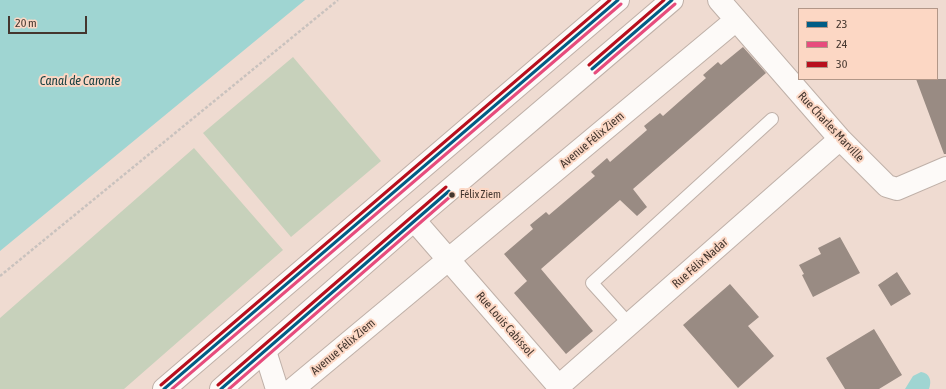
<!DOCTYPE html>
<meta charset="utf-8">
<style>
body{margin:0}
#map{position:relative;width:946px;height:389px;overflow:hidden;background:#efdbd1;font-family:"Asap Condensed",sans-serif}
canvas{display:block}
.legend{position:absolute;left:798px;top:8px;width:140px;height:72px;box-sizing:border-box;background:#fcd7c4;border:1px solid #b29788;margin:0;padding:5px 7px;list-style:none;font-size:12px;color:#44362e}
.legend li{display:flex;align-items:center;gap:8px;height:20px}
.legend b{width:20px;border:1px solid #b29788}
.scale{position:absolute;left:8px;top:16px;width:79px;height:18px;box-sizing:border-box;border:2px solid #44362e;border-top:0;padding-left:5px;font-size:12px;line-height:14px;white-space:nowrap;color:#44362e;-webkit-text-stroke:3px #fcd7c4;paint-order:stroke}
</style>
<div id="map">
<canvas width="946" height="389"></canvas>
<ul class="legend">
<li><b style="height:5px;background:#005d86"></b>23</li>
<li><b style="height:5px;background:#e74c7d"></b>24</li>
<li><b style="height:5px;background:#b80f1d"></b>30</li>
</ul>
<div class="scale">20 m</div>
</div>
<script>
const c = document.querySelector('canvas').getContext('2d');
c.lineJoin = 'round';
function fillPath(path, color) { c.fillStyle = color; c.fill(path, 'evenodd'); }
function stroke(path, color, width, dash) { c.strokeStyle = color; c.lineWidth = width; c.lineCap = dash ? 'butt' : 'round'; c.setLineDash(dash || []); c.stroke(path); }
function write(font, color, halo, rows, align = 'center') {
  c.font = font + ' "Asap Condensed",sans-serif'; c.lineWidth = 4; c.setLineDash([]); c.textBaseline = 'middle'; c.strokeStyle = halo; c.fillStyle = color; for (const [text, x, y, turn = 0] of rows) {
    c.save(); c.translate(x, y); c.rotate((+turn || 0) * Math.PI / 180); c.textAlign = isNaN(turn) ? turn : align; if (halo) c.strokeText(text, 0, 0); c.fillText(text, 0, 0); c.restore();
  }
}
fillPath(new Path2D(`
 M 293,57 L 381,161 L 291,237 L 203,133 Z
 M 194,148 L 283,250 L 124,389 L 0,389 L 0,318 Z`), '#c7d1bb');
fillPath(new Path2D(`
 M 0,0 L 305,0 L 0,251 Z
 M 921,372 C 930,373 932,381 929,389 L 905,389 L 913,376 Z`), '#9fd5d2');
fillPath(new Path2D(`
 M 743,47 L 766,73 L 633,189 L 647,207 L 637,216 L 620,200 L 541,269 L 593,331 L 566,354 L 514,293 L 527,281 L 504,254 L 533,229 L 530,225 L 546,212 L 549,215 L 595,176 L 591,172 L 607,158 L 610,162 L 647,130 L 644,126 L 660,113 L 663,116 L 706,78 L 703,75 L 718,62 L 721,65 Z
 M 916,79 L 946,79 L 946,154 L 944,154 Z
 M 840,237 L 860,273 L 813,297 L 802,275 L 804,274 L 799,265 L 821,254 L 818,248 Z
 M 897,272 L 911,294 L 891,306 L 878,285 Z
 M 730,284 L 759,317 L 748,326 L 774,356 L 738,388 L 683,325 Z
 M 874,329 L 902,375 L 879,389 L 845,389 L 826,358 Z`), '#998b83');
const lane = new Path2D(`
 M 630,325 L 592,283 L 772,119`);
const street = new Path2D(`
 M 719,0 L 840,139 L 887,186 L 897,189 L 946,168
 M 414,220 L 561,389
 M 265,351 L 277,389
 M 559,386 L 840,139
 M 293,389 L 736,20`);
const secondary = new Path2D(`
 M 164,389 L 618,0
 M 221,389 L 414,220 L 672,0`);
stroke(lane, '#bfb0a8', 14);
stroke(street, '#bfb0a8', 24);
stroke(secondary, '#bfb0a8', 24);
stroke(new Path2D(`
 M 0,276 L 338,0`), '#c9c2be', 2.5, [3, 2]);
stroke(lane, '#fdfaf8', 12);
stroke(street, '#fdfaf8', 22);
stroke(secondary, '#fdfaf8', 22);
stroke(new Path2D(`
 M 592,69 L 672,0
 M 164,389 L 618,0
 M 221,389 L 449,191`), '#005d86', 3);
stroke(new Path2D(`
 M 595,73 L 675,4
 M 172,389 L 621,4
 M 229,389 L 452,195`), '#e74c7d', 3);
stroke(new Path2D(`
 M 589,65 L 664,0
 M 161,385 L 610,0
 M 218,385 L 446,187`), '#b80f1d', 3);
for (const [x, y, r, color] of [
 [452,195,3.5,"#44362e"]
]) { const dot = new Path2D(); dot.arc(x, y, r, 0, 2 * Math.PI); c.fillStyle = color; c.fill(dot); stroke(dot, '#fcd7c4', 1.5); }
write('11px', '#44362e', '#fcd7c4', [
 ["Félix Ziem",460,195]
], 'left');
write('12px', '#44362e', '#fcd7c4', [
 ["Rue Charles Marville",831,127,47],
 ["Avenue Félix Ziem",592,140,-40],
 ["Rue Félix Nadar",700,263,-41],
 ["Rue Louis Cabissol",505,324,49],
 ["Avenue Félix Ziem",343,347,-40]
]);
write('italic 13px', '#184142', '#fcd7c4', [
 ["Canal de Caronte",80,81]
]);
</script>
